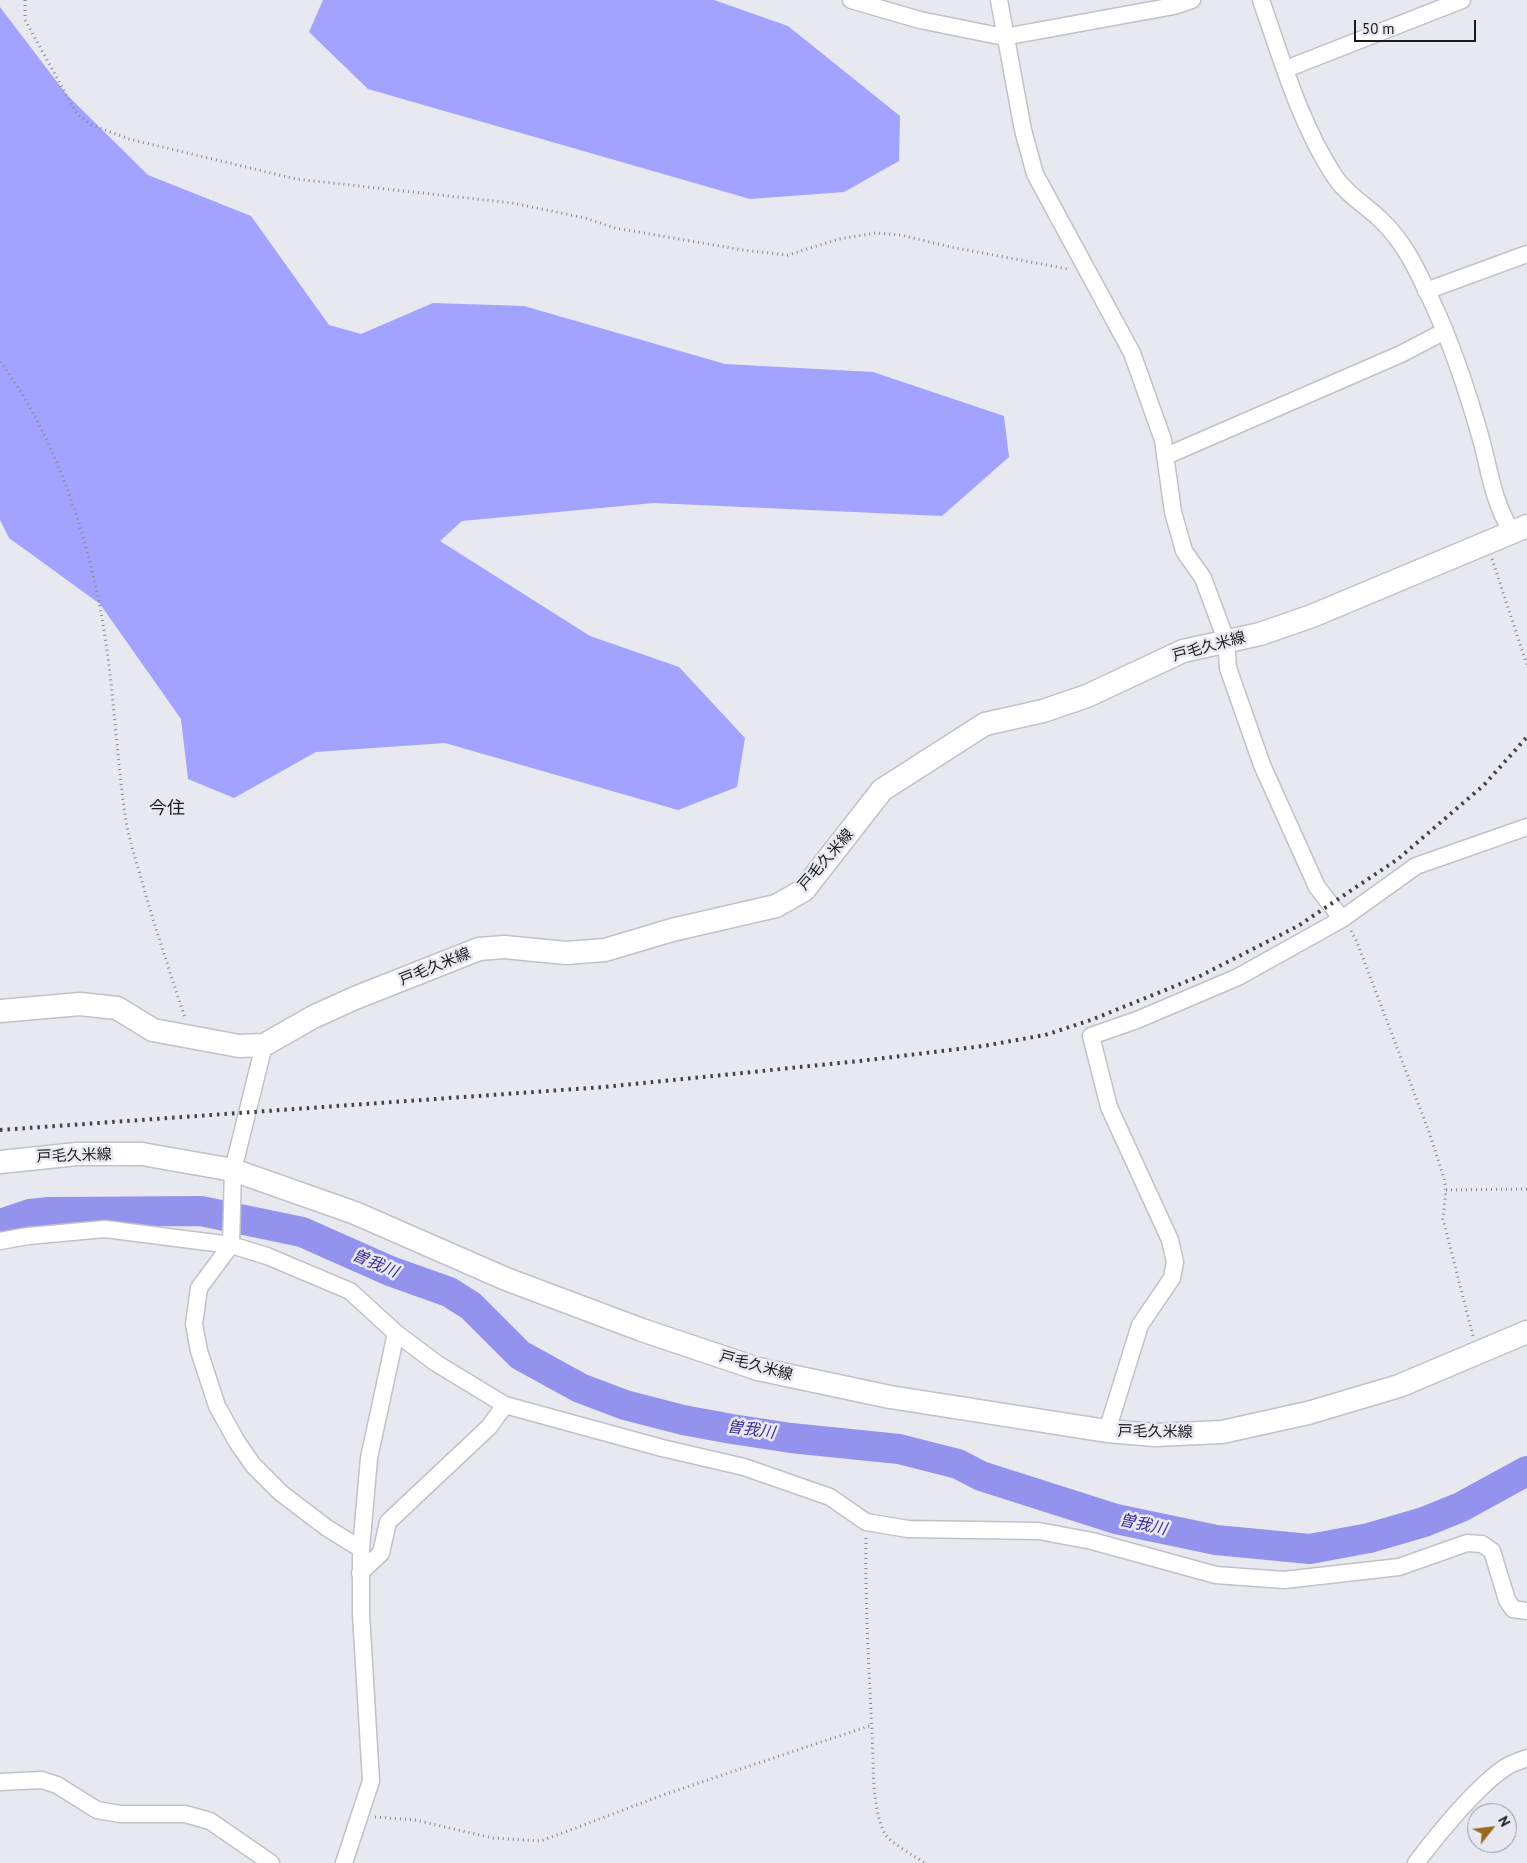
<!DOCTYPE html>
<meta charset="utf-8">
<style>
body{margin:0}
#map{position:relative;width:1527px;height:1863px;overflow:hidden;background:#e8e8f1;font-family:"PT Sans",sans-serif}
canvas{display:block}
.north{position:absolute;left:1467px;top:1803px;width:50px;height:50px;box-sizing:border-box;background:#e8e8f1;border:1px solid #96969c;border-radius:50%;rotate:61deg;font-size:14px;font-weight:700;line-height:20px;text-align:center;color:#1a1a1d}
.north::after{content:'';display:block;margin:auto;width:18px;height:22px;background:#9b691e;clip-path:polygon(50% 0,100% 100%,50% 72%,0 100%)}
.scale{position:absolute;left:1354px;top:20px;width:122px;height:22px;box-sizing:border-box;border:2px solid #1a1a1d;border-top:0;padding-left:6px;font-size:15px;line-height:18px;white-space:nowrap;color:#1a1a1d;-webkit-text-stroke:4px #e8e8f1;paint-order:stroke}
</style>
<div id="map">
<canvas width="1527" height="1863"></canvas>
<div class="north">N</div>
<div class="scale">50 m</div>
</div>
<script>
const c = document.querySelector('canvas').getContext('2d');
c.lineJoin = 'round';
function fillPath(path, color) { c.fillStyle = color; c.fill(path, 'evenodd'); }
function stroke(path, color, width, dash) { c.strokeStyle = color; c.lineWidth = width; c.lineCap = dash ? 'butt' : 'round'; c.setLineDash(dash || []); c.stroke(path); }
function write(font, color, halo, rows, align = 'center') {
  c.font = font + ' "PT Sans","Noto Sans JP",sans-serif'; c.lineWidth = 5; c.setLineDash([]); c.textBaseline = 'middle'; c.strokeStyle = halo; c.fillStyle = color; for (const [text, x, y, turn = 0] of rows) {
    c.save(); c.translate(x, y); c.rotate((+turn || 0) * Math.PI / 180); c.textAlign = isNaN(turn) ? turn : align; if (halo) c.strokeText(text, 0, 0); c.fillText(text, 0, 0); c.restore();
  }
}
fillPath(new Path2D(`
 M 323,0 L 714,0 L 788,26 L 900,116 L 899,161 L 844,192 L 750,199 L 368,89 L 309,32 Z
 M 0,7 L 67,95 L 148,175 L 251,216 L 329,325 L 361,334 L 433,303 L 524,306 L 725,364 L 873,372 L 1004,416 L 1009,457 L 942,516 L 654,503 L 462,521 L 440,541 L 590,636 L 679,667 L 745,738 L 737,787 L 678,810 L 445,743 L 316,752 L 234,798 L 188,779 L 181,719 L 100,604 L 9,538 L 0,520 Z`), '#a2a3fe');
stroke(new Path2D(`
 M 0,1224 L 30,1214 L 49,1212 L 201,1211 L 302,1232 L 390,1271 L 449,1292 L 471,1306 L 520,1355 L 580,1388 L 625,1405 L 683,1420 L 732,1429 L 791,1438 L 899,1449 L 958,1464 L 981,1476 L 1116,1519 L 1216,1540 L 1310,1549 L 1369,1538 L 1424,1522 L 1461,1507 L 1527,1471`), '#9393ed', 30);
const street = new Path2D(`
 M 851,0 L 920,20 L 1004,37 L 1174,6 L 1192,0
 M 999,0 L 1023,130 L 1035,174 L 1132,353 L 1163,440 L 1173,512 L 1184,551 L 1203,578 L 1226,640 L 1228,668 L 1262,765 L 1317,887 L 1342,919
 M 1261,0 C 1282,60 1300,124 1335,177 C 1347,195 1367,206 1382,221 C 1406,244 1419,274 1433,304 C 1453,347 1468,393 1481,439 C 1490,473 1493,500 1511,531
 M 1286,69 L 1462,0
 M 1426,291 L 1527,254
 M 1166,456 L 1401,354 L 1445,331
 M 264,1045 L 233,1170 L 231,1245 L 199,1288 L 194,1324 L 199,1351 L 217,1406 L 237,1442 L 253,1465 L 281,1493 L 327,1528 L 361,1549
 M 0,1241 L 28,1236 L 105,1229 L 231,1245 L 267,1256 L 350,1291 L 396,1333 L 436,1363 L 505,1405 L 662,1448 L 744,1467 L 830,1497 L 866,1522 L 908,1529 L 1039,1531 L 1092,1541 L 1216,1575 L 1284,1580 L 1399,1567 L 1467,1543 L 1482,1544 L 1492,1551 L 1507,1600 L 1513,1609 L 1527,1611
 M 1107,1431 L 1140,1325 L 1172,1278 L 1175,1262 L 1170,1240 L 1109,1107 L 1091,1036 L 1137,1020 L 1238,977 L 1342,919 L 1416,866 L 1527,827
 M 360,1573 L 381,1553 L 388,1522 L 489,1427 L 505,1405
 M 0,1782 L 42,1780 L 57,1785 L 97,1810 L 120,1814 L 185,1814 L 210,1821 L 271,1863
 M 344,1863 L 371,1781 L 361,1614 L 361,1549 L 369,1458 L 396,1333
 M 1416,1863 C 1437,1835 1477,1786 1506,1767 C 1512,1763 1520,1761 1527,1758`);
const secondary = new Path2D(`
 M 0,1011 L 80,1004 L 117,1008 L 153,1030 L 239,1046 L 264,1045 L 313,1017 L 355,998 L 479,949 L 504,947 L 566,953 L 605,950 L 672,930 L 776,906 L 804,890 L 882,790 L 985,724 L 1043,711 L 1087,696 L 1183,651 L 1260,634 L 1312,616 L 1527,526
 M 0,1162 L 77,1154 L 142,1154 L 233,1170 L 355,1213 L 506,1279 L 642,1330 L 758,1369 L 890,1397 L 1107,1431 L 1155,1435 L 1222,1432 L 1308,1413 L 1399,1386 L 1527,1332`);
stroke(street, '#c0c1c9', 19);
stroke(secondary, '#c0c1c9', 25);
stroke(new Path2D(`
 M 25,0 L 25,20 L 77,114 L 92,125 L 129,139 L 296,179 L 512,203 L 585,218 L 615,228 L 743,250 L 788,255 L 839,239 L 876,233 L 900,235 L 951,247 L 1068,269
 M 0,362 C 49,425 82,519 98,597 C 113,669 115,743 125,815 C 128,836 135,857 141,878 C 154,925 170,972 185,1018
 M 1492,559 L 1527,665
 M 1351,931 L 1357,942 L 1429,1132 L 1444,1178 L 1446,1190 L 1443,1219 L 1473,1336
 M 1446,1190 L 1527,1189
 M 866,1538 C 865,1603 869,1668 872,1733 C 874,1762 871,1808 885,1834 C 889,1842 916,1857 925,1863
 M 375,1817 L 415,1820 L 493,1838 L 541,1841 L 663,1795 L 872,1725`), '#88888e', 3, [1, 4]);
stroke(street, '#fff', 16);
stroke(secondary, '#fff', 22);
stroke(new Path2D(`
 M 0,1130 L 604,1087 L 860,1061 L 983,1046 L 1045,1035 L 1091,1020 L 1200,976 L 1298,926 L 1398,859 L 1484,785 L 1527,737`), '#424246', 4, [2.5, 5]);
write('15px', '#1a1a1d', '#e8e8f1', [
 ["戸毛久米線",1209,647,-15],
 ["戸毛久米線",826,860,-49],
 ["戸毛久米線",435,967,-22],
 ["戸毛久米線",74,1156,-2],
 ["戸毛久米線",756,1366,15],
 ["戸毛久米線",1155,1432,1]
]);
write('italic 16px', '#3c2d94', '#e8e8f1', [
 ["曽我川",375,1264,23],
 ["曽我川",751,1430,8],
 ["曽我川",1143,1525,12]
]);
write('18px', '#1a1a1d', '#e8e8f1', [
 ["今住",167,809]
]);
</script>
